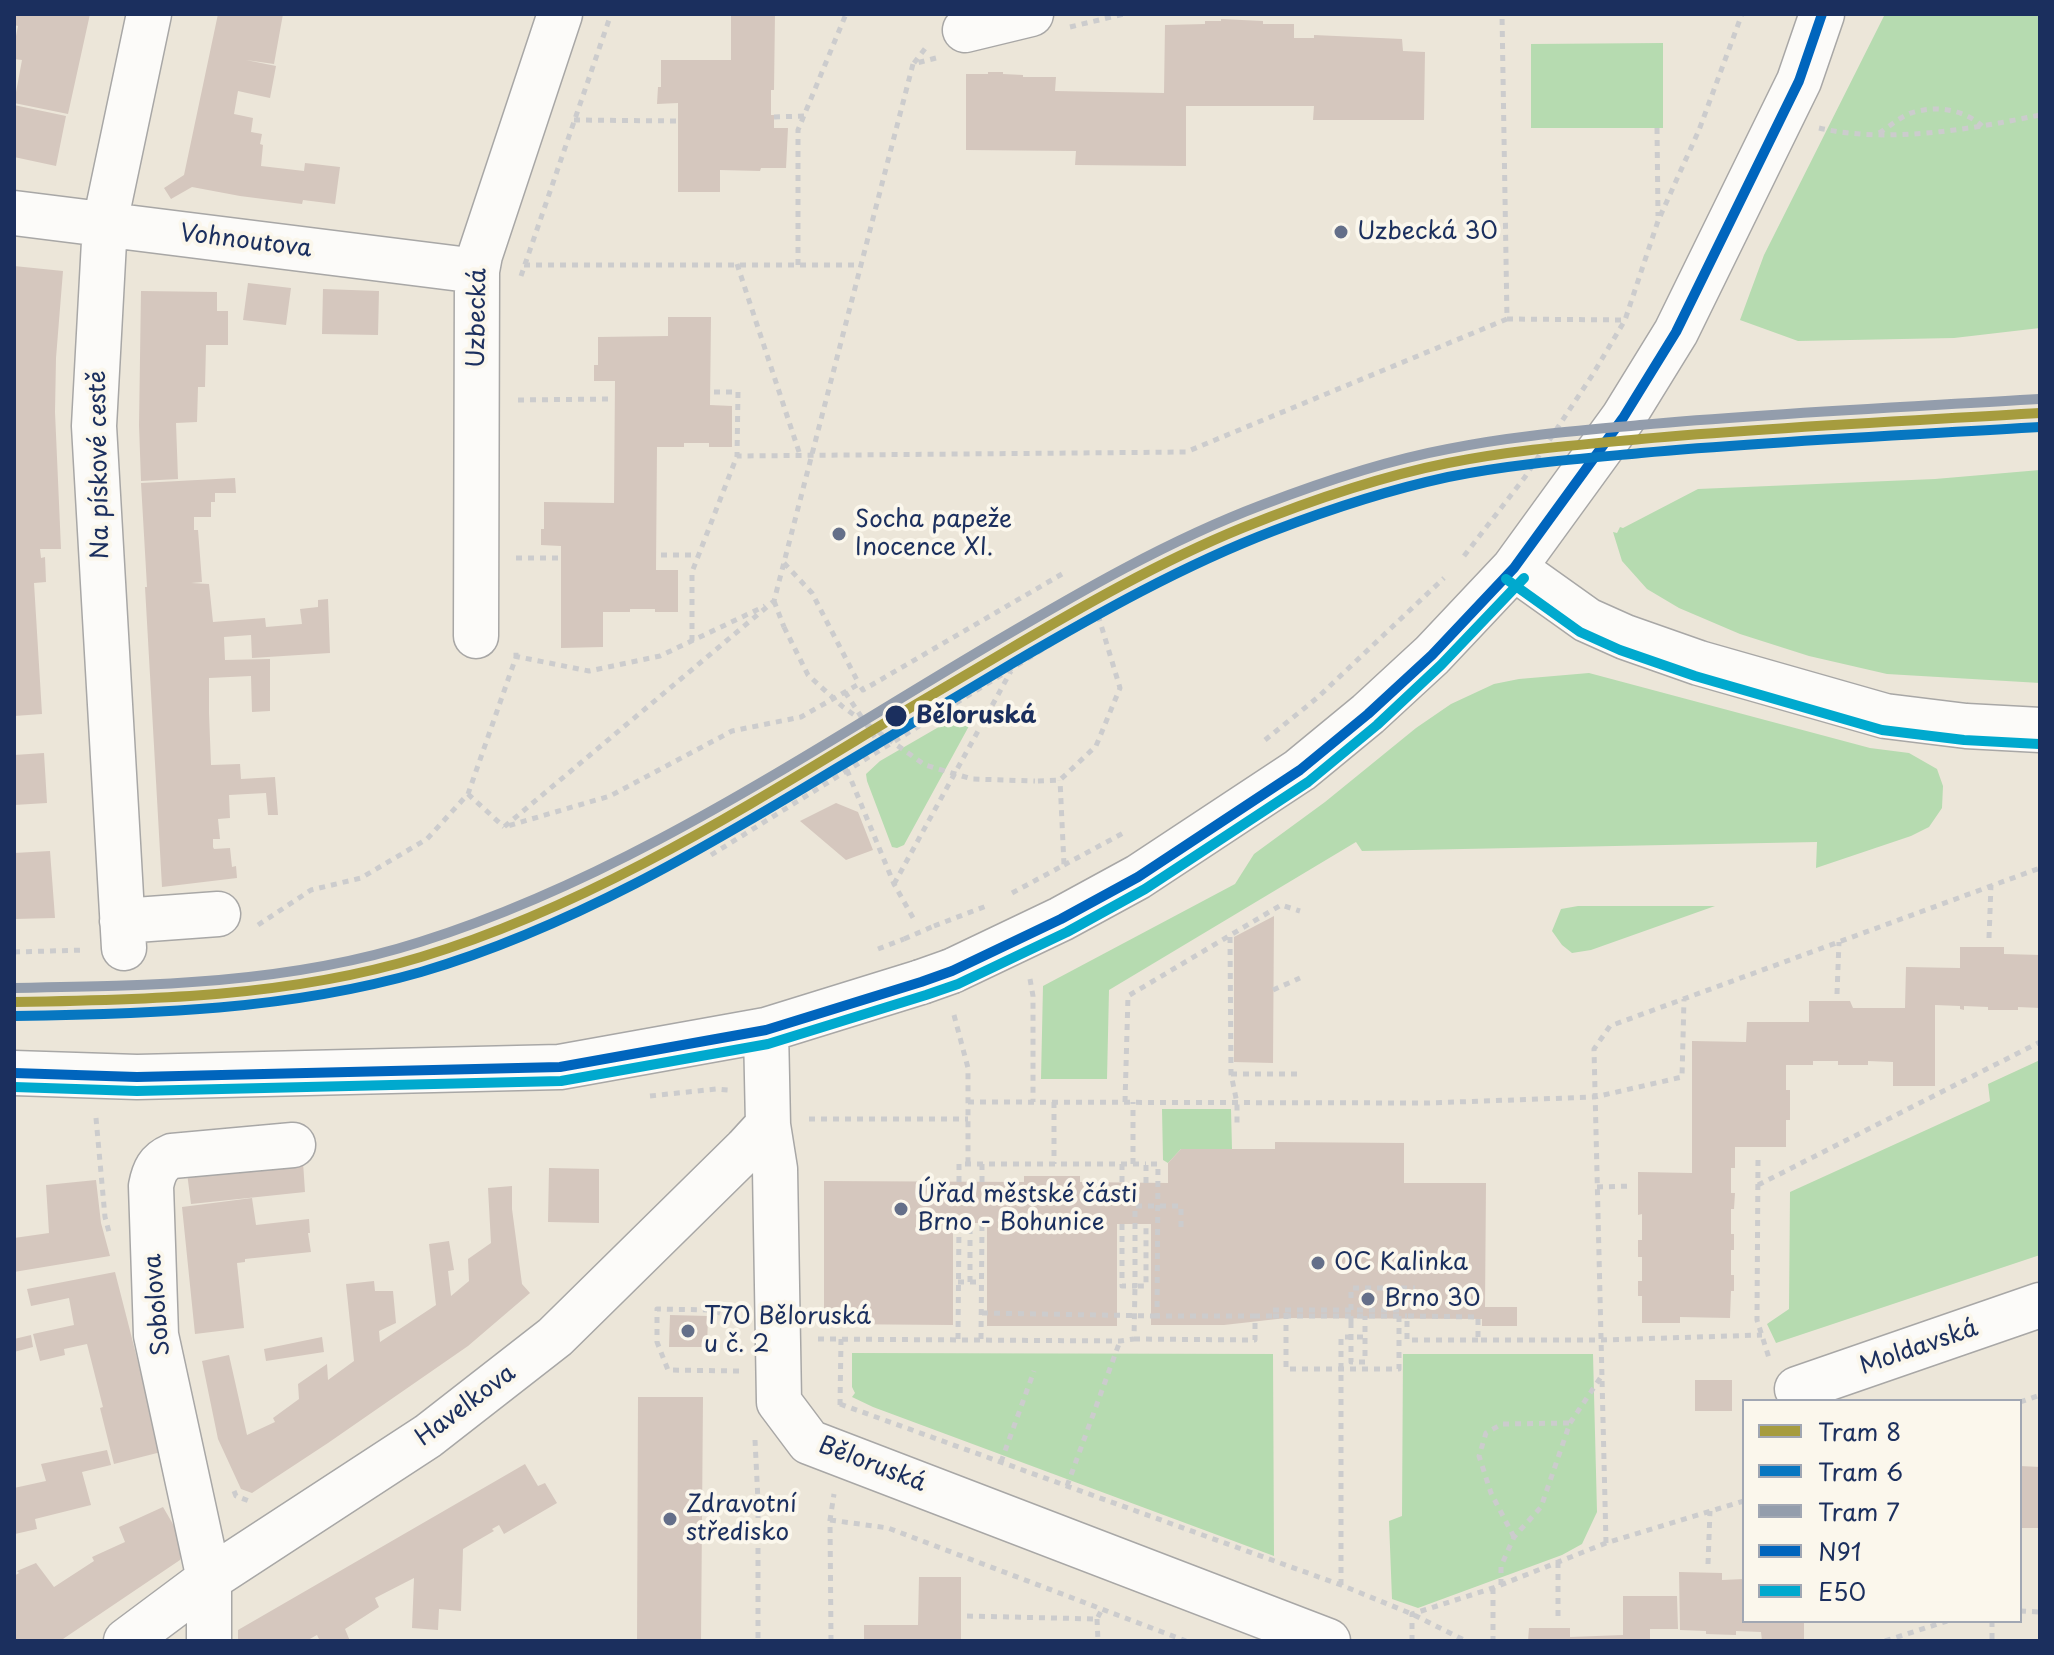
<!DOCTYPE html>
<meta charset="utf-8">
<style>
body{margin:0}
#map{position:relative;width:2054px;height:1655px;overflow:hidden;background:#ece6d9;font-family:"Playpen Sans",sans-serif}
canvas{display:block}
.frame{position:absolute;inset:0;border:16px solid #1b2f5e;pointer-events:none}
.legend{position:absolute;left:1742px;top:1399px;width:280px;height:224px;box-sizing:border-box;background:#fbf7ec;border:2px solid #a1a7b3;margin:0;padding:10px 14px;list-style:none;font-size:24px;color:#1b2f5e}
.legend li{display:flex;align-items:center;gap:16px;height:40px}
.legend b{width:40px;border:2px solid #a1a7b3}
</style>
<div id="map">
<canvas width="2054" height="1655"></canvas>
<div class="frame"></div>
<ul class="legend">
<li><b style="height:10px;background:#a69c3e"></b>Tram 8</li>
<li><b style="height:10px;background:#0777c1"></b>Tram 6</li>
<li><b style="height:10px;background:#939dac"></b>Tram 7</li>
<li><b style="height:10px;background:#0065bd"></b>N91</li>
<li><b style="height:10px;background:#00a9ce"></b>E50</li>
</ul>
</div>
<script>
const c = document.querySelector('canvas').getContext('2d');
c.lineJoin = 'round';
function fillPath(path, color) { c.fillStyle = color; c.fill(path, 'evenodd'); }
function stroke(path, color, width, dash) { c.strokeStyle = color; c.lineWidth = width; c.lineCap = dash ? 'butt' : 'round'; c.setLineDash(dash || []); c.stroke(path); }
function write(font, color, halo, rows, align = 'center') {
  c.font = font + ' "Playpen Sans",sans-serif'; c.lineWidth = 8; c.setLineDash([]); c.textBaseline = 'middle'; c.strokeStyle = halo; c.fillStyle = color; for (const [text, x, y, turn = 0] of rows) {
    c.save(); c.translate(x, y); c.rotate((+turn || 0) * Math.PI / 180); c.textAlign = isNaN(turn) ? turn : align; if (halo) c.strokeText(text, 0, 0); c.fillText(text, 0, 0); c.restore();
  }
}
fillPath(new Path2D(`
 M 1885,14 L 2034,14 L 2040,17 L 2040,328 L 1954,338 L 1798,341 L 1740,320 L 1764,255 Z
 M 1663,43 L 1663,128 L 1531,128 L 1531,44 Z
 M 2040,470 L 2040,683 L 1887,674 L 1809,656 L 1740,634 L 1679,608 L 1647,589 L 1622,561 L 1613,532 L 1617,533 L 1620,527 L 1623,528 L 1698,489 L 1935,479 Z
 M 1589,673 L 1870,748 L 1909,753 L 1937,769 L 1943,786 L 1942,808 L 1929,827 L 1911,836 L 1816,868 L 1817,842 L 1362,851 L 1356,842 L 1109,990 L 1107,1079 L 1041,1079 L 1043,986 L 1235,884 L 1254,854 L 1325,802 L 1416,728 L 1451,704 L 1494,684 L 1519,679 Z
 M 956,717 L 965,717 L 969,726 L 904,845 L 897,848 L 892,847 L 867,781 L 866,774 L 880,761 Z
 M 1578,906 L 1715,906 L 1591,950 L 1572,953 L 1562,945 L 1552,931 L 1561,909 Z
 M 2040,1060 L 2040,1255 L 1776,1343 L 1767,1324 L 1789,1309 L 1790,1192 L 1990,1101 L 1988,1084 Z
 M 1162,1109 L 1231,1109 L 1232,1149 L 1181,1149 L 1168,1163 L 1163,1160 Z
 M 852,1353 L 1273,1354 L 1274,1556 L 873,1407 L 852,1397 L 855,1393 L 852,1387 Z
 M 1403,1354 L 1593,1354 L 1597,1512 L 1582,1544 L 1562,1555 L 1418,1608 L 1392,1599 L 1389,1521 L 1402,1516 Z`), '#b6dbb0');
fillPath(new Path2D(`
 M 14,14 L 90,14 L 68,114 L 14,103 L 22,60 L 14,59 L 14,46 L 18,26 L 14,25 Z
 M 218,14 L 283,14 L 274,64 L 246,60 L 276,66 L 270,98 L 238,91 L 234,114 L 253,118 L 251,132 L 262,134 L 260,144 L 263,145 L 261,166 L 304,171 L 305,163 L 340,167 L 335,204 L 303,200 L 302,204 L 240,196 L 192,187 L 171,199 L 164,188 L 184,175 Z
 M 731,14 L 775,14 L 774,90 L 771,90 L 771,115 L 774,115 L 774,128 L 788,128 L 786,168 L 761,168 L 760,171 L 720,170 L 720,192 L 678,192 L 678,103 L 657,104 L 658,87 L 661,87 L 661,60 L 731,60 Z
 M 1221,19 L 1263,21 L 1263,24 L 1294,24 L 1294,38 L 1314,38 L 1314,35 L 1402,39 L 1403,51 L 1425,52 L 1424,120 L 1313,120 L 1314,106 L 1186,106 L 1186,166 L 1075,165 L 1076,151 L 966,150 L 966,74 L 988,74 L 988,72 L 1003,72 L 1003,74 L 1023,75 L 1023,77 L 1056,77 L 1055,91 L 1164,93 L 1165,25 L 1205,24 L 1205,21 L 1221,21 Z
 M 14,105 L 66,116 L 56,166 L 14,157 Z
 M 14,266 L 63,271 L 56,358 L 55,412 L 61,549 L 40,549 L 41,558 L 45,557 L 46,582 L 34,583 L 42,714 L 14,716 Z
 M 248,283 L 291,288 L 286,325 L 243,320 Z
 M 323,289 L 379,291 L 378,335 L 322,334 Z
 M 141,291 L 217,292 L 217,311 L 228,311 L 228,345 L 206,345 L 205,387 L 198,387 L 197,422 L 176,423 L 178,479 L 141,481 L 139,425 Z
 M 668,317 L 711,317 L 710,405 L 732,406 L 732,447 L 709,447 L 709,443 L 684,443 L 684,447 L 657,447 L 656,570 L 678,570 L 678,612 L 655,612 L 655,609 L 630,609 L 630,612 L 603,612 L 603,647 L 561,648 L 561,546 L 541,545 L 541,529 L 544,529 L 544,502 L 614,503 L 615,381 L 594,381 L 594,365 L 598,365 L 598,337 L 668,336 Z
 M 235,478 L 236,493 L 215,493 L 215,502 L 211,502 L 211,517 L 194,517 L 194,530 L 198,530 L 202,582 L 191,583 L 209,584 L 213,622 L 265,618 L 266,627 L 302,624 L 300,609 L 318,607 L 318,600 L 328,599 L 330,653 L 252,658 L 251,635 L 224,637 L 225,660 L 270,659 L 270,711 L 252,712 L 251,676 L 209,678 L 209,713 L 211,765 L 240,764 L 241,779 L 275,777 L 278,815 L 268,815 L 266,793 L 229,795 L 230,818 L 218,819 L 220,839 L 213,839 L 213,847 L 214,849 L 230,848 L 232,867 L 236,866 L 237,878 L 162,887 L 145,587 L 147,587 L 141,483 Z
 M 44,753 L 47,803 L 14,805 L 14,755 Z
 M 836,803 L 858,812 L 873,850 L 846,860 L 800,821 Z
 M 50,851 L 55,918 L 14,919 L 14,853 Z
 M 1274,916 L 1273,1063 L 1234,1062 L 1234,937 Z
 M 1960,947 L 2004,947 L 2004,954 L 2040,955 L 2040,1008 L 2018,1007 L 2018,1010 L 1988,1010 L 1988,1007 L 1964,1006 L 1964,1010 L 1960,1009 L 1960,1006 L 1935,1005 L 1935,1086 L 1893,1086 L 1893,1062 L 1868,1061 L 1868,1065 L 1838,1065 L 1838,1061 L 1813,1061 L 1813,1065 L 1786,1065 L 1786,1090 L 1790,1090 L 1790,1120 L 1786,1120 L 1786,1147 L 1735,1147 L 1735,1168 L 1731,1168 L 1731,1193 L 1735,1193 L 1734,1209 L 1731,1209 L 1731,1234 L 1734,1234 L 1734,1250 L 1731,1250 L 1731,1275 L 1734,1275 L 1734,1291 L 1731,1291 L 1730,1318 L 1680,1317 L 1680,1323 L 1642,1323 L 1642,1296 L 1638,1296 L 1638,1281 L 1642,1281 L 1642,1257 L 1638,1257 L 1638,1240 L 1642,1240 L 1642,1214 L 1638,1215 L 1638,1172 L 1692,1173 L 1692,1041 L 1746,1042 L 1747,1022 L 1809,1022 L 1809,1001 L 1850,1001 L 1853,1008 L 1905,1008 L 1906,967 L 1960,968 Z
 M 1275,1142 L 1404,1143 L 1404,1183 L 1486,1183 L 1485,1307 L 1517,1307 L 1517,1326 L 1482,1326 L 1482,1319 L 1286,1318 L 1224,1325 L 1151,1325 L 1151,1224 L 1117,1224 L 1117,1326 L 987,1326 L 987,1223 L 953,1223 L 953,1325 L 824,1324 L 824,1181 L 1024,1182 L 1024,1176 L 1080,1176 L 1080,1182 L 1168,1183 L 1168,1163 L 1181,1149 L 1275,1149 Z
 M 303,1162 L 305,1192 L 191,1204 L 187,1173 Z
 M 549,1168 L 599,1169 L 599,1223 L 548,1222 Z
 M 96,1180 L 101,1223 L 110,1256 L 14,1272 L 14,1238 L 49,1233 L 46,1185 Z
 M 512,1186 L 512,1209 L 522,1284 L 530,1293 L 468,1346 L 328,1443 L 252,1493 L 241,1489 L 218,1439 L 202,1361 L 229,1355 L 247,1435 L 275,1422 L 273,1418 L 299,1399 L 298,1384 L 327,1364 L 328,1380 L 354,1361 L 346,1284 L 374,1281 L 375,1291 L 393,1291 L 396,1323 L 379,1331 L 380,1342 L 436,1305 L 429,1244 L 449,1241 L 454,1270 L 448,1271 L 451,1296 L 469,1281 L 468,1259 L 491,1243 L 488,1188 Z
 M 252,1198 L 256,1225 L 309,1219 L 310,1233 L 308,1233 L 311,1252 L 245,1259 L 245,1262 L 237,1263 L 244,1328 L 195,1334 L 182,1207 Z
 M 115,1272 L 161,1452 L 114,1464 L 100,1408 L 103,1407 L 87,1344 L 64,1349 L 65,1355 L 40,1361 L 33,1334 L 74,1325 L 69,1298 L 31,1306 L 27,1289 Z
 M 670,1315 L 708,1316 L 707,1347 L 669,1347 Z
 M 31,1335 L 33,1347 L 14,1352 L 14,1339 Z
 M 322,1337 L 324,1352 L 266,1361 L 264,1349 Z
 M 1695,1380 L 1732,1380 L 1732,1411 L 1695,1411 Z
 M 638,1397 L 703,1397 L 701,1641 L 637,1641 Z
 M 107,1450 L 111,1465 L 82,1472 L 91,1505 L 35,1519 L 37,1529 L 15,1534 L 14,1488 L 46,1481 L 41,1464 Z
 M 525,1464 L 538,1486 L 545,1483 L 557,1503 L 504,1534 L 499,1525 L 492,1529 L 494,1531 L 463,1549 L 461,1611 L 439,1609 L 438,1630 L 412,1628 L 414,1578 L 375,1598 L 379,1607 L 345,1629 L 350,1641 L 320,1641 L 317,1635 L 306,1641 L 238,1641 L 238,1630 Z
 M 2020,1466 L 2040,1467 L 2040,1528 L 2020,1528 Z
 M 163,1507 L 184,1543 L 180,1560 L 60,1641 L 14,1641 L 14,1576 L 19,1573 L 17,1571 L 36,1563 L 54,1587 L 94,1561 L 92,1557 L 125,1542 L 119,1527 Z
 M 1679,1572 L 1722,1573 L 1722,1580 L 1744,1579 L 1744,1621 L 1804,1621 L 1804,1641 L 1762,1641 L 1761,1632 L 1736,1631 L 1736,1635 L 1706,1634 L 1706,1631 L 1680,1630 Z
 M 919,1577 L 961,1577 L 961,1641 L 864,1641 L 864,1625 L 918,1625 Z
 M 1623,1596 L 1677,1596 L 1678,1629 L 1650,1629 L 1650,1641 L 1528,1641 L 1529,1628 L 1570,1628 L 1570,1637 L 1623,1635 Z`), '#d5c7be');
const minor = new Path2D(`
 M 965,30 L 1031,14
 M 14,213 L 477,271
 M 1514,568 L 1587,620 L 1625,637 L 1699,663 L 1885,716 L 1966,726 L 2040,730
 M 476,636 L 477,271 L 480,255 L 560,14
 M 122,921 L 218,914
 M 124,948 L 94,426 L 105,223 L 149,14
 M 952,971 L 1061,919 L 1138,877 L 1300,770 L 1368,714 L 1432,655 L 1514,568 L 1623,418 L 1676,332 L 1799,81 L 1822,14
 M 766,1030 L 768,1125 L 775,1169 L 779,1402 L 809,1442 L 1328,1641
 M 14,1073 L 137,1077 L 560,1067 L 766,1030 L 921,982
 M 1797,1389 L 2040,1305
 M 126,1641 L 209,1579 L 428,1436 L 555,1337 L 746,1149 L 768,1125
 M 209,1641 L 209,1579 L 156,1335 L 151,1186 C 154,1171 158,1162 172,1156 L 293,1145`);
stroke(minor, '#a8a7a6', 47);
stroke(new Path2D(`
 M 1070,27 L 1124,14
 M 936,58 L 913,64 L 774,601 L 504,827 L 610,796 L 732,731 L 801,717 L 859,684 L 863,690 L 1062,574
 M 914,63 L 927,46
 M 774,117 L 804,116
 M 574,120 L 678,121
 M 1657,128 L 1658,216
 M 1819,128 C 1887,144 1972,129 2040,115
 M 1879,133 C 1889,127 1900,117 1911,113 C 1936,105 1963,109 1982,126
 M 737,264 L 800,455
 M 524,265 L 861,265
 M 798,265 L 798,130 L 846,14
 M 521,276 L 611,14
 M 1507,319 L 1624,320
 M 714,392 L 738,392 L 737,456
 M 518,400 L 613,399
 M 661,555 L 699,555
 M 1464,556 L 1525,477 L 1593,374 L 1625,320 L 1658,221 L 1699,130 L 1742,14
 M 516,558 L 559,558
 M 784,563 L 812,593 L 859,684
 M 774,601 L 784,627
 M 692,641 L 692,572 L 737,456 L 1186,452 L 1507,319 L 1502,14
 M 514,656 L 589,671 L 660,656 L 765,606
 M 845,692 L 882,748
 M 1265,740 L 1317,698 L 1444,578
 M 847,770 L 894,884 L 916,923
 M 468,794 L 504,827
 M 711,855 L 1098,615 L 1120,688 L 1096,746 L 1060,780 L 1035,781
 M 1064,865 L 1127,831
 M 894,884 L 1011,671
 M 1012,893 L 1064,865 L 1060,780
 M 258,925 L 311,890 L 361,878 L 427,839 L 468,794 L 516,657 L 516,649
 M 934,926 L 989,905
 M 1230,937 L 1231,1074 L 1237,1103 L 1237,1128
 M 1989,938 L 1991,885
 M 878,949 L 904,939
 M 14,952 L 85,950
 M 1030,979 L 1033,996 L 1033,1102
 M 1273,990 L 1300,978
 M 1837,994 L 1839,942
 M 954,1015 L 968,1068 L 968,1164
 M 1231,1074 L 1298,1074
 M 650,1096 L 716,1089 L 728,1090
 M 968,1102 L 1428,1103 L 1595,1097 L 1682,1077 L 1684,999
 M 1054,1102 L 1054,1164
 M 1125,1102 L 1128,996 L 1281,905 L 1300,911
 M 96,1118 L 105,1217 L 109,1232
 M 809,1119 L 968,1119
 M 1758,1160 L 1757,1320 L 1769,1358
 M 982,1164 L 982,1182
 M 1122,1164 L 1122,1183
 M 1133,1164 L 1133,1102
 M 959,1182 L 959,1164 L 1146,1164
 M 1146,1183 L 1146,1164 L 1158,1164 L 1157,1316 L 1255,1316
 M 1758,1185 L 2040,1042
 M 1597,1187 L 1632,1186
 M 1122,1224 L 1122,1286 L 1135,1286 L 1135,1206 L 1181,1206 L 1181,1227
 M 958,1282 L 982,1282
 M 970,1282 L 970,1211
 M 1273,1310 L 1399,1310 L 1399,1369 L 1286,1369 L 1286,1310
 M 982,1313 L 1157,1316
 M 1351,1322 L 1351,1288 L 1415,1288
 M 818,1339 L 1120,1341 L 1134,1339 L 1135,1286 L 1146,1286 L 1146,1224
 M 958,1339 L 959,1223
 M 981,1339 L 982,1223
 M 1134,1339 L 1255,1340 L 1255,1316 L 1273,1316
 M 1478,1340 L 1407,1340 L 1407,1316 L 1478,1317 L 1478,1340 L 1601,1340 L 1762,1335
 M 739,1371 L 668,1370 L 657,1342 L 657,1309 L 713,1310 L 739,1321
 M 2020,1402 L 2040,1395
 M 840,1404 L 1341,1585 L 1412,1614 L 1466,1641
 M 840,1405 L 841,1339
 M 755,1440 L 758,1501 L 758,1641
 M 1001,1462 L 1034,1371
 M 1067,1486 L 1120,1341
 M 234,1491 L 236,1496 L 249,1501
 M 830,1520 L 888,1528 L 1186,1641
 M 1514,1537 L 1491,1493 L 1479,1456 L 1486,1433 L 1502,1424 L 1570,1423
 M 1606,1543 L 1594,1049 L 1610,1026 L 2040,868
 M 1558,1562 L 1558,1619
 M 1708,1564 L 1710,1511
 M 1341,1585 L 1341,1337 L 1364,1337
 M 1501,1585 L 1501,1566 L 1514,1537 L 1541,1507 L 1570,1423 L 1601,1377
 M 1493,1588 L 1493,1641
 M 2020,1611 L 2040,1612
 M 967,1616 L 1097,1619 L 1102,1609
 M 1097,1619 L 1098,1641
 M 1992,1621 L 1992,1641
 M 831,1641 L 830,1520 L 834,1494
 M 1412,1641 L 1412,1614 L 1493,1588 L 1606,1543 L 1744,1501
 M 1885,1641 L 1947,1621`), '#cccccd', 5, [6, 6]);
stroke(minor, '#fcfbf9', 44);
const minorBridge = new Path2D(`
 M 921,982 L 952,971`);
stroke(minorBridge, '#a8a7a6', 47, []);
stroke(new Path2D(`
 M 784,627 L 808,675 L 843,707 L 925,765 L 972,779 L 1035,781
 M 904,939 L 934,926
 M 1273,1316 L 1407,1316
 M 1351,1322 L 1351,1362 L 1365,1362 L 1365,1316`), '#cccccd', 5, [6, 6]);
stroke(minorBridge, '#fcfbf9', 44);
stroke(new Path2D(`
 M 14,1073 L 137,1077 L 560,1067 L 766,1030 L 921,982 L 952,971 L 1061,919 L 1138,877 L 1300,770 L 1368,714 L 1432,655 L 1514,568 L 1623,418 L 1676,332 L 1799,81 L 1822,14`), '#0065bd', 10);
stroke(new Path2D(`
 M 1506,579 L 1580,632 L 1620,650 L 1695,676 L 1882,730 L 1964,740 L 2039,744
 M 14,1087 L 137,1091 L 561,1081 L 768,1044 L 926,995 L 958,984 L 1067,932 L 1145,889 L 1308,782 L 1377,725 L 1441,665 L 1524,578`), '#00a9ce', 10);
stroke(new Path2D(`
 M 14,1002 C 150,1000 289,997 421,957 C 576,910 717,825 855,741 C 904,711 954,682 1003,653 C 1081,607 1159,562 1242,528 C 1309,501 1378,477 1448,463 C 1512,450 1577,445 1641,439 C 1774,427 1907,421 2040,413`), '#a69c3e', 10);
stroke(new Path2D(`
 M 14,1016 C 151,1014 288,1010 421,972 C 570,928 705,848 837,768 C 896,733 955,698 1013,663 C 1097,614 1182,566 1273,531 C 1330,509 1388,490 1448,477 C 1512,464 1577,459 1641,453 C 1774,441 1907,435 2040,427`), '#0777c1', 10);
stroke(new Path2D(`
 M 14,988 C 150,986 289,984 420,942 C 627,877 808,752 993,643 C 1080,592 1167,541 1262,505 C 1322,482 1384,461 1448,449 C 1511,436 1576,431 1640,425 C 1773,413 1906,407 2039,399`), '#939dac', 10);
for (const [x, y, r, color] of [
 [1341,232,8,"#646f89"],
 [839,534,8,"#646f89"],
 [896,716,12,"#1b2f5e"],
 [901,1209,8,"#646f89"],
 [1318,1263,8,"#646f89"],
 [1368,1299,8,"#646f89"],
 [688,1331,8,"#646f89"],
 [670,1519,8,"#646f89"]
]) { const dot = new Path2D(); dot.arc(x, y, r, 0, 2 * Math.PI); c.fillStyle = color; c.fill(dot); stroke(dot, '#fbf7ec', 3); }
write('24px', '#1b2f5e', '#fbf7ec', [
 ["Uzbecká 30",1357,232],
 ["Socha papeže",855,520],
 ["Inocence XI.",855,548],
 ["Úřad městské části",917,1195],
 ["Brno - Bohunice",917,1223],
 ["OC Kalinka",1334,1263],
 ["Brno 30",1384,1299],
 ["T70 Běloruská",704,1317],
 ["u č. 2",704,1345],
 ["Zdravotní",686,1505],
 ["středisko",686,1533]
], 'left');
write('24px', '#1b2f5e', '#fbf7ec', [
 ["Vohnoutova",246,242,7],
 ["Uzbecká",478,318,-89],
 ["Na pískové cestě",100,465,-91],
 ["Sobolova",158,1305,-95],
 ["Moldavská",1919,1348,-19],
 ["Havelkova",466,1406,-37],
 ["Běloruská",872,1465,21]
]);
write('bold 24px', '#1b2f5e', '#fbf7ec', [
 ["Běloruská",916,716]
], 'left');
</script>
